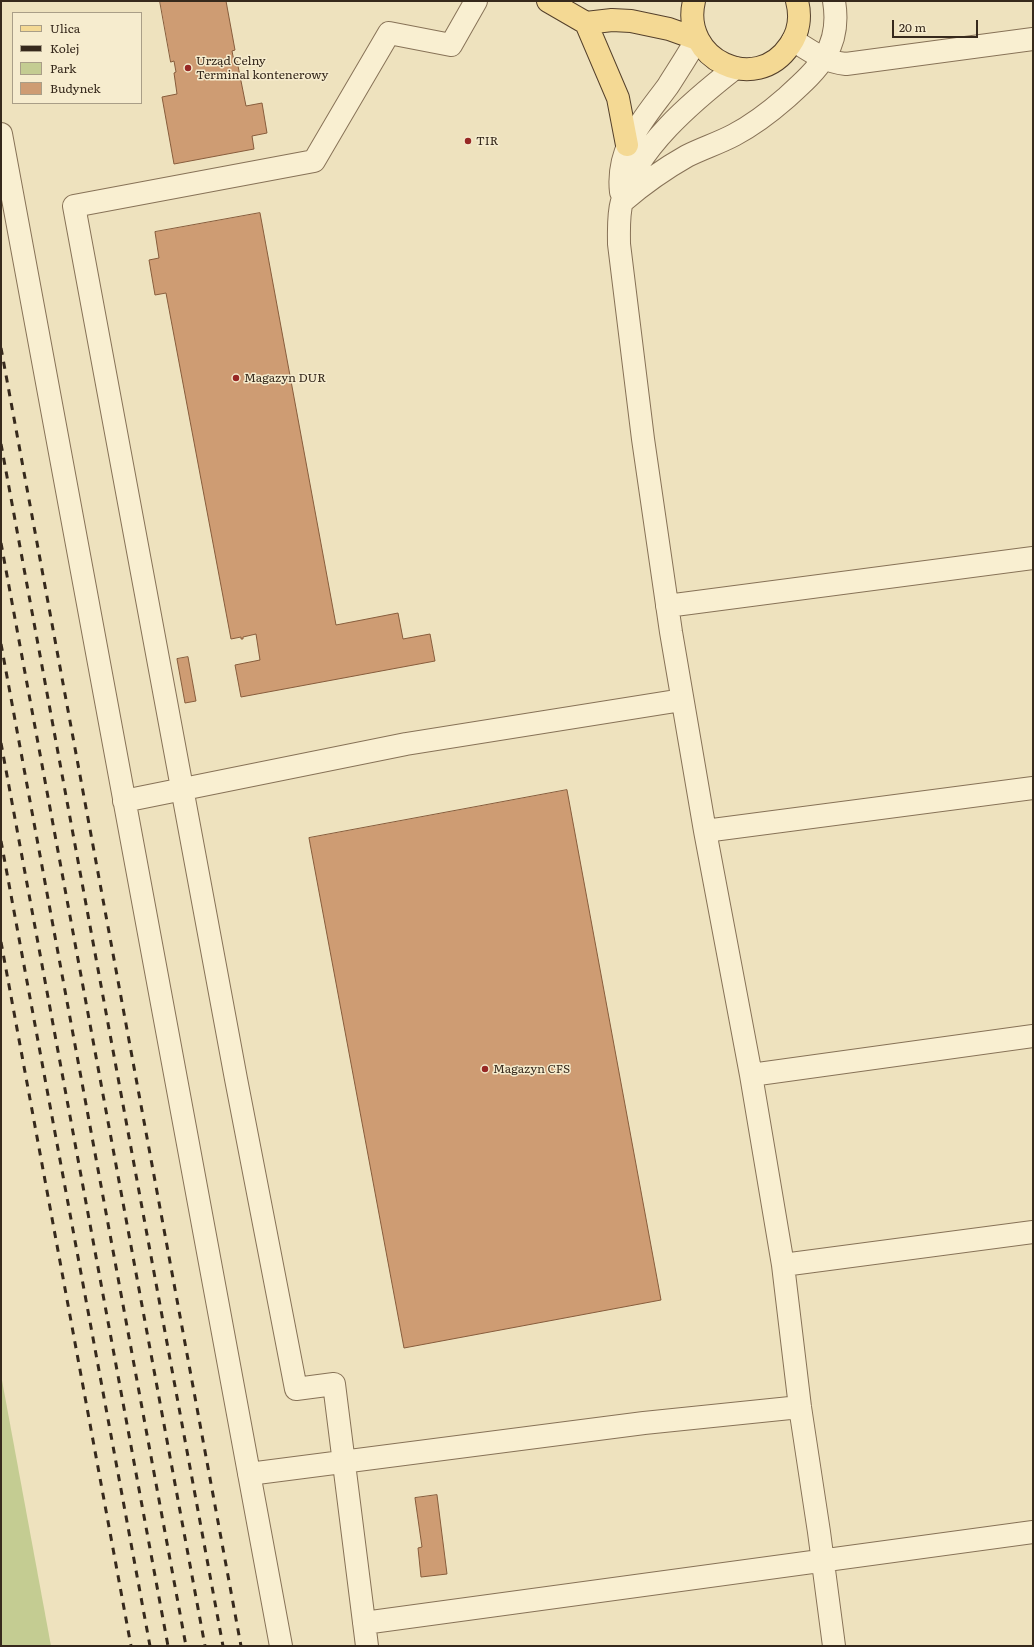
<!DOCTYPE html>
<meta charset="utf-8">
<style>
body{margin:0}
#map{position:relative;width:1034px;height:1647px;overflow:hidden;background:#eee2be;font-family:Literata,serif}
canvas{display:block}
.frame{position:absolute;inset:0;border:2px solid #36291c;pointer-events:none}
.legend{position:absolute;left:12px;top:12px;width:130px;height:92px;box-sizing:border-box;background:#f6ecce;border:1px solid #a99e87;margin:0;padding:5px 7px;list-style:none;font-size:12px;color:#36291c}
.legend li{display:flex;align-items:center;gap:8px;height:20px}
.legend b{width:20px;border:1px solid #a99e87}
.scale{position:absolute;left:892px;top:20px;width:86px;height:18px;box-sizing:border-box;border:2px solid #36291c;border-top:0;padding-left:5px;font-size:12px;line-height:14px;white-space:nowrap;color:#36291c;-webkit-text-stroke:3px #f6ecce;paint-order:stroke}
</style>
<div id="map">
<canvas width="1034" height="1647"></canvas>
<div class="frame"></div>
<ul class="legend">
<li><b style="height:5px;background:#f4d994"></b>Ulica</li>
<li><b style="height:5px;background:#36291c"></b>Kolej</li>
<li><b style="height:11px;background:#c4cc92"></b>Park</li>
<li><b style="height:11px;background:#ce9c73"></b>Budynek</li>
</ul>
<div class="scale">20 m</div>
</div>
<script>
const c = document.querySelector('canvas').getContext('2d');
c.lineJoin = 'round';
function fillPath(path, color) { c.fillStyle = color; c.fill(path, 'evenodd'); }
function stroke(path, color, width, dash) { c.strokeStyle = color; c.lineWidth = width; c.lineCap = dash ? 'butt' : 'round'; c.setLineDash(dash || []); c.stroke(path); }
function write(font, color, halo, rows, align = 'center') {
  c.font = font + ' Literata,serif'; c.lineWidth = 3; c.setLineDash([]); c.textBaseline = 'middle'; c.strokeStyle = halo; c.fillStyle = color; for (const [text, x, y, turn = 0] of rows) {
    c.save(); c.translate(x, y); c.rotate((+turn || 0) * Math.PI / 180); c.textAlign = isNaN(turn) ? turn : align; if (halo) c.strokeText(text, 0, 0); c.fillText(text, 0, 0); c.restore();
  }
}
fillPath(new Path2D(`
 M 1,1375 L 51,1646 L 1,1646 Z`), '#c4cc92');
const building = new Path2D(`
 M 160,1 L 226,1 L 235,50 L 232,51 L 234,61 L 237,61 L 246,106 L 262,103 L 267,133 L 252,136 L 254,149 L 174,164 L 162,97 L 177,94 L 174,73 L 176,72 L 174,61 L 171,62 Z
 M 260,213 L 336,625 L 398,613 L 403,639 L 430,634 L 435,661 L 241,697 L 235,665 L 260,660 L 256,634 L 243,637 L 243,639 L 241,639 L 241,637 L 231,639 L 166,293 L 155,295 L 149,260 L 159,258 L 155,232 Z
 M 188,657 L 196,701 L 185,703 L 177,659 Z
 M 567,790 L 661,1300 L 404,1348 L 309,838 Z
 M 437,1495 L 447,1574 L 421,1577 L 418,1548 L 422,1547 L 415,1498 Z`);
fillPath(building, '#ce9c73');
stroke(building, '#875c3c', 1);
const minor = new Path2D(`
 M 793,40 C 810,51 825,62 846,64 L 1033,39
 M 735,68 C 694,100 635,149 622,201 C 618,215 619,230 619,244 L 643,439 L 671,632 L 705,831 L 751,1075 L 783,1265 L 800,1407 L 819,1532 L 834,1646
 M 1,134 L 281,1646
 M 621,192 C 616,148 643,120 668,86 C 678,70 688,55 697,39
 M 623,201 C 643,184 664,169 687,156 C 703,148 719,143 734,135 C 753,125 770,112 786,98 C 818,69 842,48 834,1
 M 667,606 L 1033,558
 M 124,801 L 406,744 L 682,700
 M 705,831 L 1033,788
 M 751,1075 L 1033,1036
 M 783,1265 L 1033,1232
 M 249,1474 L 644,1423 L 800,1407
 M 364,1623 L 1033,1532
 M 367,1646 L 334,1384 L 296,1389 L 236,1079 L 74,206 L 314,161 L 389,33 L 451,45 L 476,1`);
const major = new Path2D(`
 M 548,1 L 586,23 L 612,20 L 631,21 L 669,29 L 697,39
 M 694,1 C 680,59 756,96 790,45 C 799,32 801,16 797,1
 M 586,23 L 618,98 L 627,145`);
stroke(minor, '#877257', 24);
stroke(major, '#54402b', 24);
stroke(minor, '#f9efd1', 22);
stroke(major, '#f4d994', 22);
stroke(new Path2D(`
 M 1,348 L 241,1646
 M 1,444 L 223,1646
 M 1,543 L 205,1646
 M 1,644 L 186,1646
 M 1,743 L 168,1646
 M 1,841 L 150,1646
 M 1,942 L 131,1646`), '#36291c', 3, [7, 7]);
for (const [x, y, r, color] of [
 [188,68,4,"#972825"],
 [468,141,4,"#972825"],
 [236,378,4,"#972825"],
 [485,1069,4,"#972825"]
]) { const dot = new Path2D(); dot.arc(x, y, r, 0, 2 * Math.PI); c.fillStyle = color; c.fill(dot); stroke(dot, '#f6ecce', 1.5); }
write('12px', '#36291c', '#f6ecce', [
 ["Urząd Celny",196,61],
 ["Terminal kontenerowy",196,75],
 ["TIR",476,141],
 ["Magazyn DUR",244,378],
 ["Magazyn CFS",493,1069]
], 'left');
</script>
